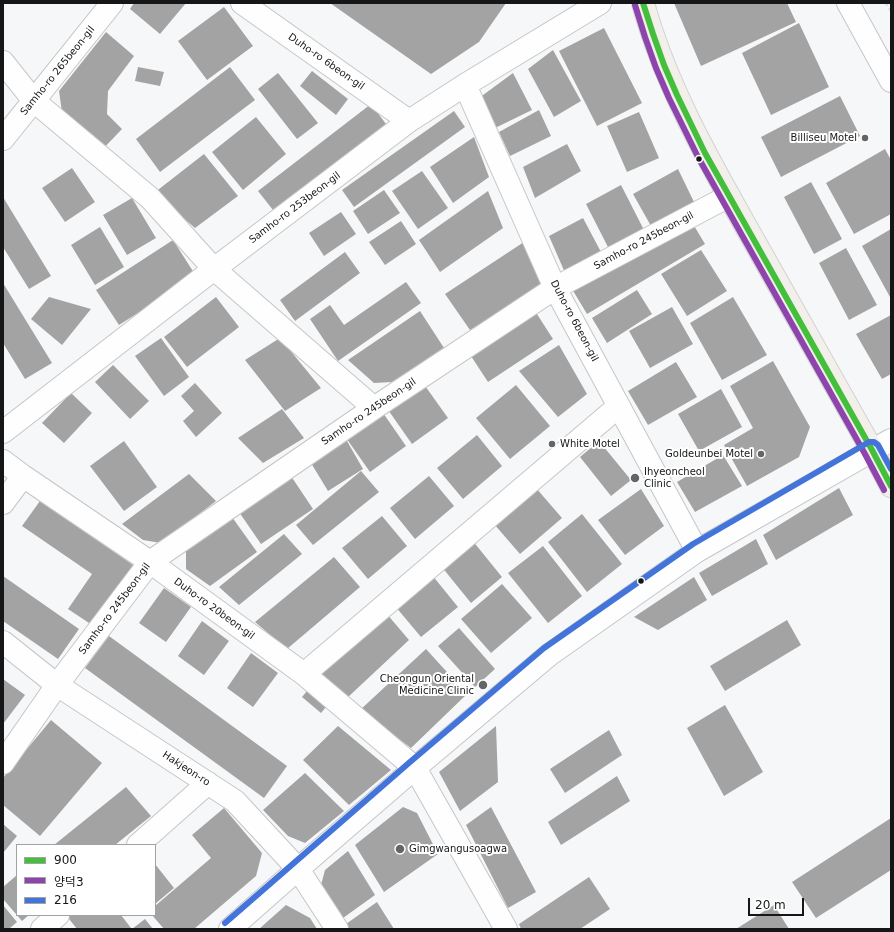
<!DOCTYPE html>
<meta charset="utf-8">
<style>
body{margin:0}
#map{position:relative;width:894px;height:932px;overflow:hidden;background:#f6f7f8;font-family:"DejaVu Sans","Noto Sans KR",sans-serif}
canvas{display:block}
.frame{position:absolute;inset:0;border:4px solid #151617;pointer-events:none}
.legend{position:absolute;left:16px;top:844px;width:140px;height:72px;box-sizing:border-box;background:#fff;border:1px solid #a1a2a2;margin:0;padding:5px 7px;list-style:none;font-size:12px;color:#151617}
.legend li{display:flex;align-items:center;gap:8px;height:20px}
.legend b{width:20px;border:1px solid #a1a2a2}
.scale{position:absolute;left:748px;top:898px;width:56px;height:18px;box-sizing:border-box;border:2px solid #151617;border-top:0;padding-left:5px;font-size:12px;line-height:14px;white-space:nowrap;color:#151617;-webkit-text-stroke:3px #fff;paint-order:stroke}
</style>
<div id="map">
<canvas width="894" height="932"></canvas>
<div class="frame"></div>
<ul class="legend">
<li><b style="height:5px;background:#44bf3c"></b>900</li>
<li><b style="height:5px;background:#8e44ad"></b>양덕3</li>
<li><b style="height:5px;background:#4374d9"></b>216</li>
</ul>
<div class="scale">20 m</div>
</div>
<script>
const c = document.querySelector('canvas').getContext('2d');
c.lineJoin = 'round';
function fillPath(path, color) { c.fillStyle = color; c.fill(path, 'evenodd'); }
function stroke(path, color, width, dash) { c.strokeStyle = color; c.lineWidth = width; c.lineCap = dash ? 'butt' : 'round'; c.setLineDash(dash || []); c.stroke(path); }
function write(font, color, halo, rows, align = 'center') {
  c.font = font + ' "DejaVu Sans",sans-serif'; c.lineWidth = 4; c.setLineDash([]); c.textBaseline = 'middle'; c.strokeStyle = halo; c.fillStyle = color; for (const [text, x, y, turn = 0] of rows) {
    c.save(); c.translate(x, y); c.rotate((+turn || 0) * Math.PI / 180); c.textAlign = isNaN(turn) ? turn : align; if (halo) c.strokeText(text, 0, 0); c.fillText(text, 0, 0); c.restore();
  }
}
fillPath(new Path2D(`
 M 134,3 L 186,3 L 160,34 L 130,9 Z
 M 330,3 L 506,3 L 479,42 L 431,74 Z
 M 674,3 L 787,3 L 796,22 L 701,66 Z
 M 224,7 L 253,46 L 207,80 L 178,41 Z
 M 799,23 L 829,87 L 771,115 L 742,53 Z
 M 604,28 L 642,103 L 597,126 L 559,51 Z
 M 106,32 L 134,56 L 108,91 L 107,114 L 122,129 L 101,151 L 62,112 L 59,91 Z
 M 553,50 L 581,101 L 554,117 L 528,69 Z
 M 138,67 L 164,72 L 160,86 L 135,81 Z
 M 230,67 L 255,100 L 160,172 L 136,139 Z
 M 312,71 L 348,99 L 336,115 L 300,86 Z
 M 278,73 L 318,123 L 297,139 L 258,89 Z
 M 513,73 L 532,110 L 493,129 L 479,98 Z
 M 840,96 L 860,136 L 781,177 L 761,137 Z
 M 371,104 L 386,124 L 273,210 L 258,191 Z
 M 539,110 L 551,136 L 510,156 L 499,132 Z
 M 454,111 L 465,127 L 354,207 L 342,190 Z
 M 639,112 L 659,158 L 627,172 L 607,126 Z
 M 256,117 L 286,154 L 243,190 L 212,152 Z
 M 474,137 L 489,177 L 453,203 L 430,167 Z
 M 567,144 L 581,171 L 535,198 L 523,167 Z
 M 885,149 L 891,160 L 891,214 L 854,234 L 826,183 Z
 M 204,154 L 238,196 L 195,228 L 154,193 Z
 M 72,168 L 95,202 L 65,222 L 42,188 Z
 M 678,169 L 694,202 L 651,226 L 633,194 Z
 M 422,171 L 448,208 L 418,229 L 392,191 Z
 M 811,182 L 842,239 L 814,254 L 784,197 Z
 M 621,185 L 645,232 L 610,251 L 586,204 Z
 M 384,190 L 400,213 L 368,234 L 353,211 Z
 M 488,191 L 503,228 L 440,272 L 419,240 Z
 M 3,197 L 51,276 L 29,289 L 3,247 Z
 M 132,198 L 156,238 L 127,255 L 103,215 Z
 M 341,212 L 356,234 L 324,256 L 309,233 Z
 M 583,218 L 601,252 L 566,275 L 549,236 Z
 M 690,219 L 705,244 L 587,314 L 572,289 Z
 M 401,221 L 416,244 L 385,265 L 369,242 Z
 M 100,227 L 124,267 L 95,285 L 71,245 Z
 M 891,229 L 891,296 L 890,297 L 862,246 Z
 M 173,240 L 196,276 L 119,325 L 96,290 Z
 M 527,240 L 546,284 L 470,330 L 445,294 Z
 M 846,248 L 877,305 L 849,320 L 819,263 Z
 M 701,250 L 727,291 L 687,316 L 661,274 Z
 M 345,252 L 360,273 L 295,321 L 280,300 Z
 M 406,282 L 421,303 L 338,361 L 310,319 L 330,305 L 344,325 Z
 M 3,283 L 52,363 L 25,379 L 3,343 Z
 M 637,290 L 652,314 L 607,343 L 592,318 Z
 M 49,297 L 91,309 L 62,345 L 31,319 Z
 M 216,297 L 239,327 L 187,367 L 164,337 Z
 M 733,297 L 767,355 L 722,380 L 690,323 Z
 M 672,307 L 693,344 L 650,368 L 629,331 Z
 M 420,311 L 444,348 L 392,382 L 374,383 L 348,360 Z
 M 535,311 L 553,339 L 488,382 L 469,353 Z
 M 891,315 L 891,374 L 882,379 L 856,334 Z
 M 161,338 L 189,377 L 164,396 L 135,356 Z
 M 280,338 L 321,388 L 285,411 L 245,360 Z
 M 559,345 L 587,394 L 558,417 L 519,371 Z
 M 773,361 L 810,427 L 799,457 L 747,486 L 724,445 L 753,428 L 730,386 Z
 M 676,362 L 697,397 L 648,425 L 628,391 Z
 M 113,365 L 149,401 L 130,419 L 95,382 Z
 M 195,383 L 222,413 L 196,437 L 183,421 L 194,411 L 181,396 Z
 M 423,383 L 448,418 L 412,444 L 386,407 Z
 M 516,385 L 550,426 L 510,459 L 476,418 Z
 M 721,389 L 742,427 L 699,451 L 678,414 Z
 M 71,393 L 92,413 L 64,443 L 42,423 Z
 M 282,409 L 304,438 L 263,463 L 238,438 Z
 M 381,410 L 406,446 L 370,472 L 344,435 Z
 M 477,435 L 502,466 L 463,499 L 437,468 Z
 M 124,441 L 157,487 L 124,511 L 90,466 Z
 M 347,441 L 363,469 L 328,491 L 311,463 Z
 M 599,441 L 631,480 L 611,496 L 580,457 Z
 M 723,455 L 742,486 L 695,512 L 677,482 Z
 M 361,471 L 379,492 L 313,545 L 296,525 Z
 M 189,474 L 216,501 L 161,543 L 143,540 L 122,524 Z
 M 291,476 L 313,509 L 261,544 L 239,512 Z
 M 429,476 L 454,506 L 415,539 L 390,508 Z
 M 536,488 L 562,518 L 520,554 L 494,524 Z
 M 839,488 L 853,515 L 776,560 L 763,535 Z
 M 641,489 L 664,526 L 625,555 L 598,520 Z
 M 40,501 L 136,567 L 95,627 L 68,609 L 92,574 L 22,526 Z
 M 582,514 L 622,564 L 587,592 L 548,542 Z
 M 382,516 L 407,546 L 368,579 L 342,548 Z
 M 232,517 L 257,552 L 210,586 L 186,569 L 186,550 Z
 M 284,534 L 302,554 L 239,605 L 219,587 Z
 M 756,539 L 768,564 L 712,596 L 699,573 Z
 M 472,540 L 502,577 L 471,603 L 441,566 Z
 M 543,546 L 582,596 L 548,623 L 508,573 Z
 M 334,557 L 360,587 L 287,649 L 255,622 Z
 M 432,575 L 458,607 L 421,637 L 395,606 Z
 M 3,576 L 79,629 L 58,659 L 3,621 Z
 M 694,577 L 707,600 L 658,630 L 634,617 Z
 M 502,584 L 532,618 L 491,653 L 461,619 Z
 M 164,588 L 191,607 L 166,642 L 139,623 Z
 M 386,613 L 409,640 L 347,698 L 314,674 Z
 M 787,620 L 801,645 L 725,691 L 710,666 Z
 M 202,621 L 229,641 L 204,675 L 178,656 Z
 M 459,628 L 495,669 L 475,687 L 438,646 Z
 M 109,636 L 287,766 L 264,798 L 85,668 Z
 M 426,649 L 467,694 L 411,748 L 360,710 Z
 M 251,653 L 278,673 L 253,707 L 227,688 Z
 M 3,679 L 25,695 L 3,724 Z
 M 312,685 L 331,701 L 321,713 L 302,697 Z
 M 725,705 L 763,772 L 724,796 L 687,728 Z
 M 51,720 L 102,763 L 40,836 L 3,805 L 3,778 Z
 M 338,726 L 391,770 L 349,805 L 303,760 Z
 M 496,726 L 498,782 L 460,811 L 439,772 Z
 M 609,730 L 622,755 L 565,793 L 550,769 Z
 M 305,773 L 344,811 L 305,843 L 288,836 L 263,810 Z
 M 617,776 L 630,801 L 561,845 L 548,822 Z
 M 126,787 L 151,816 L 115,845 L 54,845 Z
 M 403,807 L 417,813 L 438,854 L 384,892 L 355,845 Z
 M 491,807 L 536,892 L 508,908 L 466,825 Z
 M 224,808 L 262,853 L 256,876 L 194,929 L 164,929 L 152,915 L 155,915 L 155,906 L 211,858 L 192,835 Z
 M 891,818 L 891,870 L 816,918 L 792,882 Z
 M 3,824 L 17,836 L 3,853 Z
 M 348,851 L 375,895 L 343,918 L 321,885 L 325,870 Z
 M 155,864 L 174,888 L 155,904 Z
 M 17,875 L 17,915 L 29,915 L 22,921 L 3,899 L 3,887 Z
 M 589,877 L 610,909 L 580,929 L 521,929 L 519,924 Z
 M 377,902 L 394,929 L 349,929 L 346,924 Z
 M 3,905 L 17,922 L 9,929 L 3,929 Z
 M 286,905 L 310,918 L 317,929 L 259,929 Z
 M 774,905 L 789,929 L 736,929 Z
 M 66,915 L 121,915 L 131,928 L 130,929 L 77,929 Z
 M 145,919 L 153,929 L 132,929 Z`), '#a3a3a3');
const minor = new Path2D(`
 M 242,3 L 409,121
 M 848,3 L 891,81
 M 3,62 L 34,101 L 150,198 L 214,269 L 374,408
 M 465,85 L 555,288 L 697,551
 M 3,139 L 112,3
 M 3,432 L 214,269 L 409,121 L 465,85 L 600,3
 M 3,461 L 23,476 L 150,562 L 304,674 L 415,768 L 506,929
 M 3,503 L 23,476
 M 3,642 L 57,685 L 235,801 L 298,869 L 337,929
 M 304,674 L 619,406
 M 3,763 L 57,685 L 150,562 L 374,408 L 555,288 L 729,196
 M 138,845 L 208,783
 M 42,929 L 58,915
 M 230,929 L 298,869 L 415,768 L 549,655 L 697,551 L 891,440`);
const major = new Path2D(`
 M 643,3 C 666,87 710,163 753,239 C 793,309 832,380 872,450 L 891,486`);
stroke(minor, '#c5c6c7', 24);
stroke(major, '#d2d2d3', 24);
stroke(new Path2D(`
 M 886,3 L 891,11`), '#dcdcdd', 2.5, [3, 3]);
stroke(minor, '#fefefe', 22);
stroke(major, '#f3efea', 22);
stroke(new Path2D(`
 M 643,3 L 653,34 L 664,65 L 677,95 L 705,153 L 872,450 L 891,486`), '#44bf3c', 6);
stroke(new Path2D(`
 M 635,5 L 645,37 L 656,68 L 669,98 L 698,157 L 865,454 L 884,490`), '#8e44ad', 6);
stroke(new Path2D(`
 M 225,923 L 410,762 L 544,648 L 693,544 L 869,442 L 874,442 L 878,445 L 891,469`), '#4374d9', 6);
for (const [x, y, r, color] of [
 [865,138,4,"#646566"],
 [699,159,3.5,"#151617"],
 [552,444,4,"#646566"],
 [761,454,4,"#646566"],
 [635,478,5,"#646566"],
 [641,581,3.5,"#151617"],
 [483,685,5,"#646566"],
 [400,849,5,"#646566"]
]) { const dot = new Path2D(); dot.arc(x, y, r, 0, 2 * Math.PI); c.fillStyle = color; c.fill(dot); stroke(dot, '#fff', 1.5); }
write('10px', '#151617', '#fff', [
 ["Duho-ro 6beon-gil",326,62,35],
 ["Samho-ro 265beon-gil",58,71,-51],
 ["Samho-ro 253beon-gil",295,208,-37],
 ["Samho-ro 245beon-gil",644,241,-28],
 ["Duho-ro 6beon-gil",574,321,62],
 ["Samho-ro 245beon-gil",369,412,-34],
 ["Samho-ro 245beon-gil",115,609,-53],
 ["Duho-ro 20beon-gil",214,609,36],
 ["Hakjeon-ro",186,769,33]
]);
write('10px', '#151617', '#fff', [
 ["Billiseu Motel",857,138],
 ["White Motel",560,444,"left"],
 ["Goldeunbei Motel",753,454],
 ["Ihyeoncheol",644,472,"left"],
 ["Clinic",644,484,"left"],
 ["Cheongun Oriental",474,679],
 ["Medicine Clinic",474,691],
 ["Gimgwangusoagwa",409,849,"left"]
], 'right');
</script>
